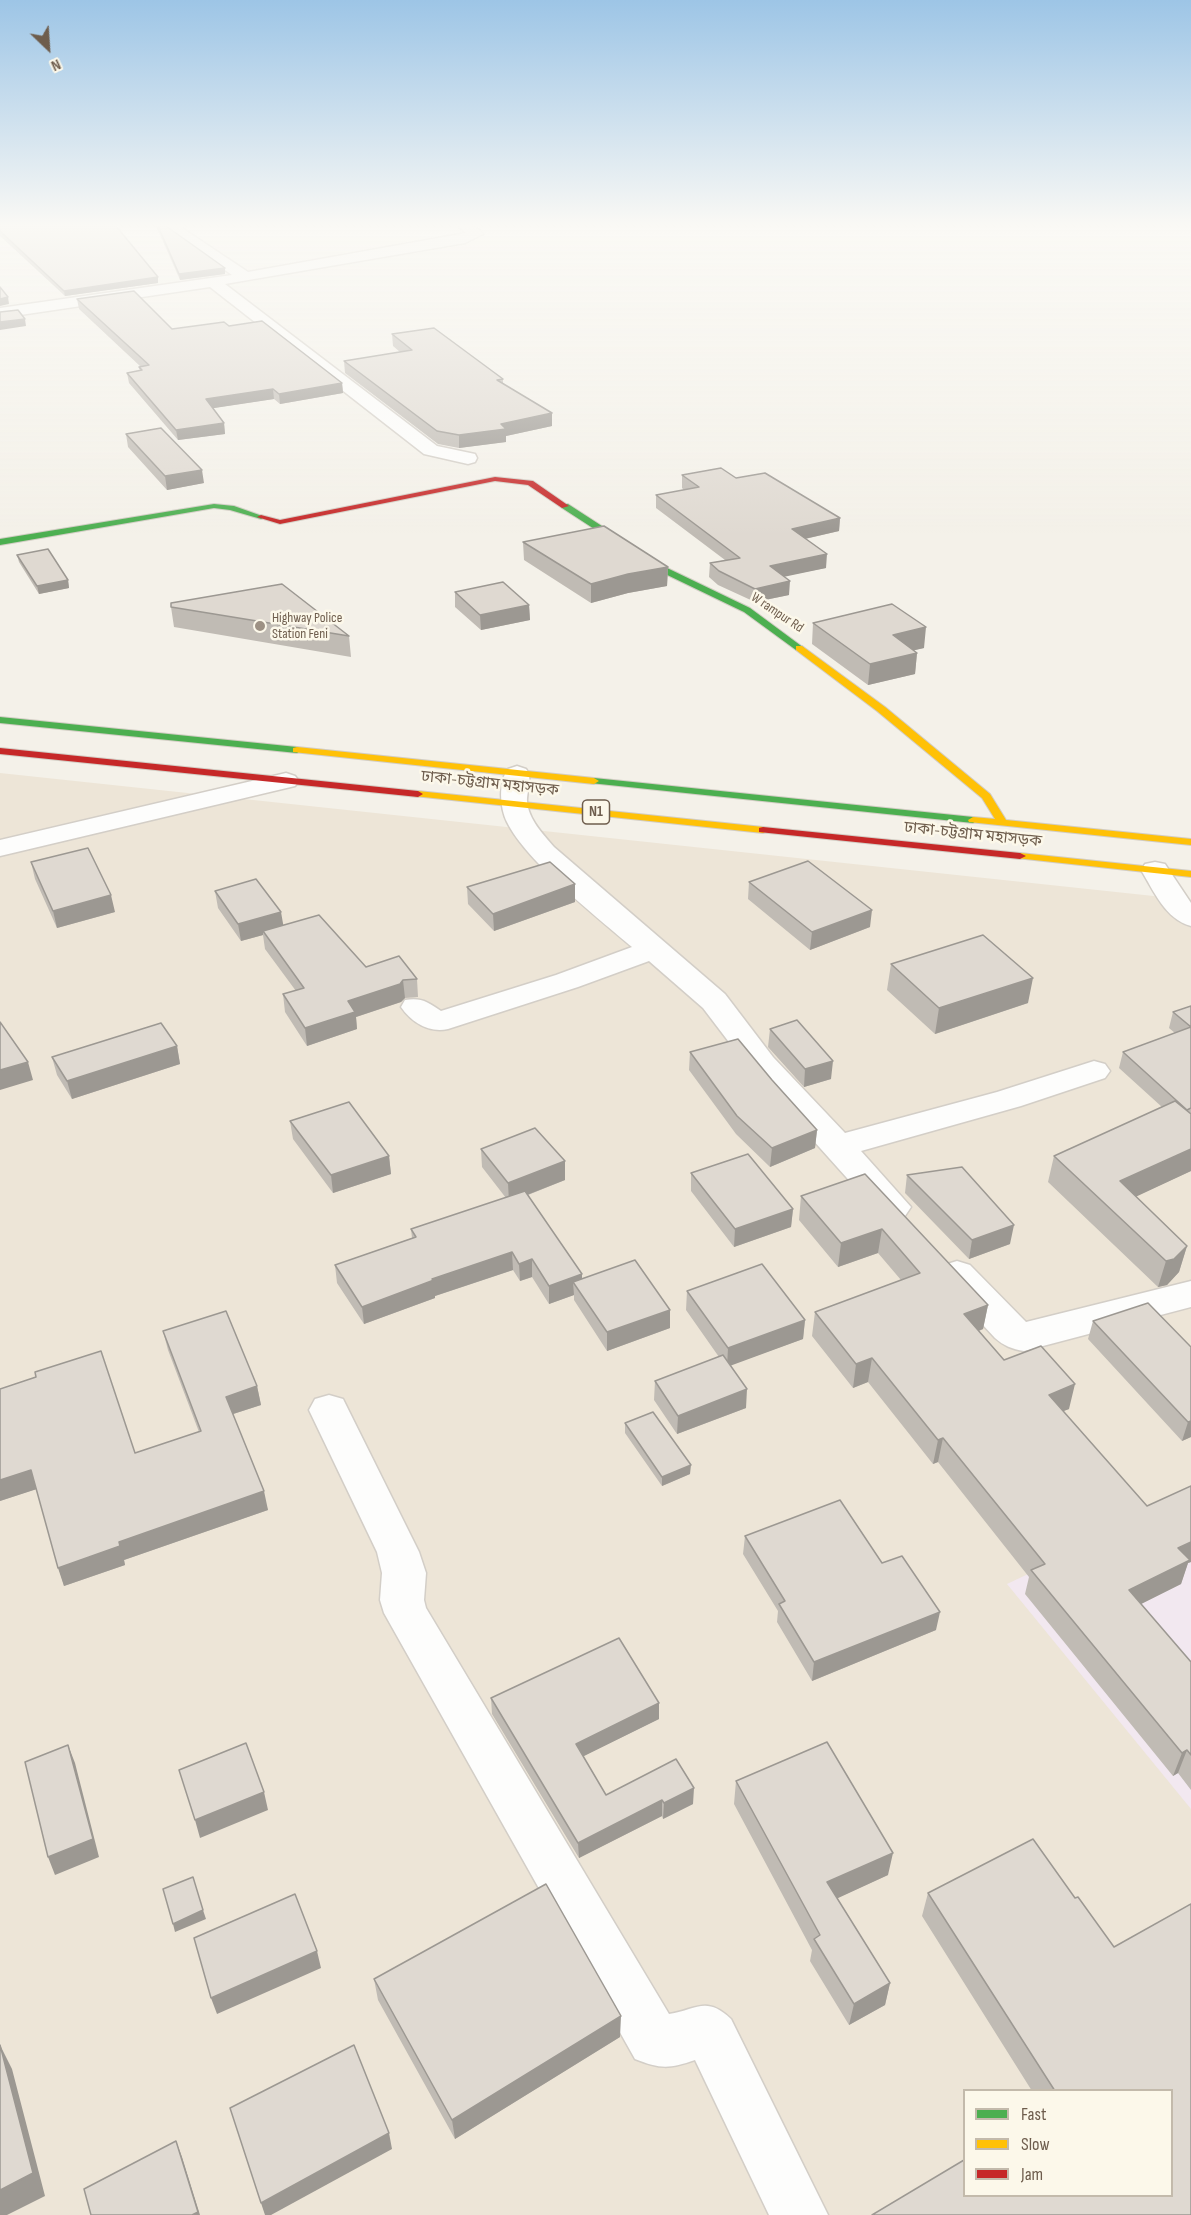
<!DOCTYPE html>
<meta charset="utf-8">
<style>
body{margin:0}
#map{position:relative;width:1191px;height:2215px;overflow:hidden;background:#f4f1e9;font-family:"Sofia Sans Condensed",sans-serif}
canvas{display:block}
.legend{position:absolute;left:963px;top:2089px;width:210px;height:108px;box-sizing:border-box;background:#fcf8ea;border:2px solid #c3baab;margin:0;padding:8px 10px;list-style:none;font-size:18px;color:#6e5d4d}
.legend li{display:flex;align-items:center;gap:12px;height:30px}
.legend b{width:30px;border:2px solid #c3baab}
.north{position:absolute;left:18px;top:18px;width:60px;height:60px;-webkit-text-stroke:4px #fcf8ea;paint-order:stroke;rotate:155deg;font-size:16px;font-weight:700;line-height:24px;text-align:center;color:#6e5d4d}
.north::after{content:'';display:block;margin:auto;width:21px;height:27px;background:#6e5d4d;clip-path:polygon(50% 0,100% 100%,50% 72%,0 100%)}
</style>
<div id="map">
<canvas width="1191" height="2215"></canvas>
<ul class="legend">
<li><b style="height:8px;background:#4caf50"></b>Fast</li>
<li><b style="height:8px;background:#ffc107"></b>Slow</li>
<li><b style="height:8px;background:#c62828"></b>Jam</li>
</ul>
<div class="north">N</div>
</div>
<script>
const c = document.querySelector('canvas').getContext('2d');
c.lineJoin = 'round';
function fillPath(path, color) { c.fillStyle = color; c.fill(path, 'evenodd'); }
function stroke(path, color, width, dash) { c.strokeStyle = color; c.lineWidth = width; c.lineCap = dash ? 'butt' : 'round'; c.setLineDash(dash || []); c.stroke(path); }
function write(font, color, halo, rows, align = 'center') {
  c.font = font + ' "Sofia Sans Condensed","Noto Sans Bengali",sans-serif'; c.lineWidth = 5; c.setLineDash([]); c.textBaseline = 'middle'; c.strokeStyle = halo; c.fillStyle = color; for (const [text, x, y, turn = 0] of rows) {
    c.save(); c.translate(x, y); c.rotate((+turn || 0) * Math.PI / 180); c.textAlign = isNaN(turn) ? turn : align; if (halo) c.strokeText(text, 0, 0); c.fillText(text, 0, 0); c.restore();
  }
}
fillPath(new Path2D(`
 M 0,773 L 1191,900 L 1191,2215 L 0,2215 ZM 964,2090 L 1172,2090 L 1172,2196 L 964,2196 Z`), '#ede5d7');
fillPath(new Path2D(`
 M 1191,1497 L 1191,1809 L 1007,1584 Z`), '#f2e8f0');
const street = new Path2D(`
 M 163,226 L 179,226 L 248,272 L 466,233 L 458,226 C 469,226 476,225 483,234 L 465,243 L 225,284 L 437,446 L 475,454 L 477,458 L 475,462 L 468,464 L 424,454 L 210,287 L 0,318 L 0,308 L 232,275 Z
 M 517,766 L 526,769 C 533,778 527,790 527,801 C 528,819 543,834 554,847 L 725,994 L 773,1057 L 845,1133 L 997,1092 L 1094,1061 L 1105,1064 L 1110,1071 L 1105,1078 L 1021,1106 L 861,1151 L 911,1207 L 905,1216 L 893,1219 L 881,1216 L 751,1071 L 703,1008 L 649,961 L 578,987 L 448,1029 C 429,1033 412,1023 401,1007 L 405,1000 C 421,997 428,1002 441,1011 L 556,975 L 632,947 C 598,918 526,861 507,822 C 500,808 498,782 508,769 Z
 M 286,773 L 295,776 L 299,781 L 295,786 L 0,856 L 0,840 Z
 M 1155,862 L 1165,864 L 1191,903 L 1191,926 C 1165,919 1154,891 1141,870 L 1145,864 Z
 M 957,1261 L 970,1265 L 1026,1322 L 1191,1281 L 1191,1307 L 1024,1351 C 1012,1349 1004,1346 995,1338 L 944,1283 L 939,1274 L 944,1265 Z
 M 329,1395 L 343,1399 L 419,1552 L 426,1573 L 424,1600 L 426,1608 L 669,2014 C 696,2010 706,1995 731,2019 L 828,2215 L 769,2215 L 695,2060 C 669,2069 660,2069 635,2059 L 384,1613 L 380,1600 L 382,1573 L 377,1552 L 309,1410 L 315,1399 Z`);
const fast = new Path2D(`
 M 214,504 L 234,506 L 265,517 L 261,519 L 230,510 L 214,508 L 0,545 L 0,539 Z
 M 562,504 L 568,504 L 665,567 L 750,608 L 804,648 L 796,650 L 744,612 L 659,571 L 562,508 Z
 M 0,717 L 297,747 L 302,750 L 297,753 L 0,723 Z
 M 594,778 L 973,817 L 978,820 L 973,823 L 590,783 L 589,781 Z`);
const slow = new Path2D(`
 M 796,646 L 802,646 L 885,707 L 990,794 L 1006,820 L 1191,839 L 1191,845 L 969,822 L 968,820 L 973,817 L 995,819 L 982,798 L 877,711 L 796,650 Z
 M 297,747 L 594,778 L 599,781 L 594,784 L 293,752 L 293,748 Z
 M 418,791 L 763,827 L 769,830 L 763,833 L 414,796 L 413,794 Z
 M 1020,853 L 1191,871 L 1191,877 L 1016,858 L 1016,854 Z`);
const jam = new Path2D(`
 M 495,477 L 533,481 L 569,506 L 562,508 L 528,485 L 495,481 L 280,524 L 257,517 L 261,515 L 280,520 Z
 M 0,748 L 418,791 L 423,794 L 418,797 L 0,754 Z
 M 763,827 L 1020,853 L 1026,856 L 1020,859 L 759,832 L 759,828 Z`);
stroke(street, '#d3cec7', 3);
stroke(fast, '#d2cdc4', 2);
stroke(slow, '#d2cdc4', 2);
stroke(jam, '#d2cdc4', 2);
fillPath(street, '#fdfdfc');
fillPath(fast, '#4caf50');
fillPath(slow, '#ffc107');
fillPath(jam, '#c62828');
fillPath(new Path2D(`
 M 0,226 L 158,277 L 158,283 L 65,296 L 0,236 Z
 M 156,226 L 166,226 L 225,274 L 180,280 Z
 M 77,299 L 172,329 L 229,326 L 342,383 L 343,393 L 280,404 L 274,399 L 213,408 L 224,423 L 225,434 L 178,440 L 129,383 L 127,373 L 140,371 L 139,367 L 141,367 L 79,309 Z
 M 392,334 L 503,379 L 503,384 L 552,413 L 552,426 L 506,436 L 506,442 L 459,448 L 438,444 L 345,373 L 344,361 L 400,352 L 393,346 Z
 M 126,434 L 204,483 L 167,490 L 128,447 Z
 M 682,475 L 736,478 L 840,518 L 839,531 L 805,539 L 826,568 L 784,576 L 789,595 L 755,602 L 718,585 L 709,577 L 710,563 L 725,560 L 656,508 L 656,495 L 684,490 L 682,488 Z
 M 523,542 L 668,567 L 667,586 L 628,593 L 591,603 L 524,560 Z
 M 17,555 L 68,580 L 69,588 L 39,594 L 19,562 Z
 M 455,592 L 529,605 L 530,620 L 481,630 L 455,607 Z
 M 171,607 L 349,636 L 351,657 L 174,627 Z
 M 813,623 L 924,648 L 914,650 L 917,653 L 915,674 L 868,685 L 812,644 Z
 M 31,862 L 115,912 L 57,928 L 35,879 Z
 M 749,882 L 870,927 L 810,950 L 748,899 Z
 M 467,887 L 575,902 L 494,931 L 468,904 Z
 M 215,891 L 366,967 L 417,979 L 418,997 L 405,998 L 401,1002 L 356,1017 L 357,1029 L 307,1046 L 285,1012 L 283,994 L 296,991 L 265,949 L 263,935 L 241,941 L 218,908 Z
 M 891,964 L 1028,1003 L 935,1034 L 887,990 Z
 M 1191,1006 L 1191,1171 L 1136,1196 L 1187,1246 L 1179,1272 L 1167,1285 L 1158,1287 L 1048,1182 L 1054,1156 L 1162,1107 L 1119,1068 L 1123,1052 L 1175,1033 L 1169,1028 L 1173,1012 Z
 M 770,1029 L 831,1079 L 804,1087 L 768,1047 Z
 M 177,1046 L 180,1064 L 72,1099 L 57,1075 L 52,1057 Z
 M 690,1052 L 772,1080 L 817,1130 L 815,1148 L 770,1167 L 736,1134 L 689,1070 Z
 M 290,1121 L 389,1156 L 391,1174 L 333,1193 L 293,1139 Z
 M 481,1149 L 565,1161 L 565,1180 L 528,1195 L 582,1279 L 670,1328 L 607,1351 L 574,1300 L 574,1295 L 549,1304 L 532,1277 L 520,1281 L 513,1270 L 435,1296 L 435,1298 L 364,1324 L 337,1283 L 335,1265 L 412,1238 L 411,1229 L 506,1198 L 482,1167 Z
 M 691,1173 L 793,1209 L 791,1227 L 734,1247 L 691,1191 Z
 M 865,1174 L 988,1305 L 983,1329 L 979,1331 L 1004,1360 L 1069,1409 L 1063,1411 L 1147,1506 L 1191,1486 L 1191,1562 L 1188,1563 L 1181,1584 L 1141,1604 L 1191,1662 L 1191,1790 L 1178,1773 L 1173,1776 L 1025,1594 L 1029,1577 L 938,1462 L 933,1464 L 868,1382 L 853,1388 L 812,1336 L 815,1312 L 901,1280 L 878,1253 L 838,1267 L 799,1220 L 801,1196 Z
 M 907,1175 L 1010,1244 L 969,1259 L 905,1193 Z
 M 687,1291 L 805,1320 L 803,1339 L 730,1365 L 746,1408 L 677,1434 L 654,1400 L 655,1381 L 719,1357 L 686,1310 Z
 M 1093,1321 L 1191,1347 L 1191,1437 L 1182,1441 L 1088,1339 Z
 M 163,1331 L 257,1386 L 261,1405 L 233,1414 L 268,1510 L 124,1560 L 125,1565 L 64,1586 L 36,1489 L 0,1501 L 0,1389 L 36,1377 L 135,1453 L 199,1432 L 168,1350 Z
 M 625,1423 L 690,1474 L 662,1486 L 625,1433 Z
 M 745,1536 L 882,1563 L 936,1630 L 812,1681 L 777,1622 L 778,1611 L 743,1554 Z
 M 491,1698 L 659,1719 L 583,1756 L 606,1795 L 693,1804 L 663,1819 L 662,1816 L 579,1858 L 492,1714 Z
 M 736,1781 L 888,1875 L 837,1898 L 890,1983 L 885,2005 L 849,2025 L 810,1961 L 812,1950 L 734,1804 Z
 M 928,1893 L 1075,1898 L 1114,1947 L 1172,2091 L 1032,2091 L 922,1916 Z
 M 374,1979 L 620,2037 L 455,2139 L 378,2000 Z`), '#c0bbb4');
fillPath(new Path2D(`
 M 225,268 L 225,274 L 180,280 L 179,274 Z
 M 158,277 L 158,283 L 65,296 L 64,291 Z
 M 8,297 L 9,304 L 0,306 L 0,299 Z
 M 25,319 L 26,326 L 0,330 L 0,322 Z
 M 342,383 L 343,393 L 280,404 L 279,394 Z
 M 273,389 L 274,399 L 208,409 L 206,399 Z
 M 552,413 L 552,426 L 506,436 L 506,442 L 459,448 L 459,435 L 501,424 Z
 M 224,423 L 225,434 L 178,440 L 176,430 Z
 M 202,470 L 204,483 L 167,490 L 165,476 Z
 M 840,518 L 839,531 L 791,542 L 792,529 Z
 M 827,554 L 826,568 L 769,580 L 770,566 Z
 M 668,567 L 667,586 L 628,593 L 591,603 L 591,584 L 628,574 Z
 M 68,580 L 69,588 L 39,594 L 37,586 Z
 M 790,581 L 789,595 L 755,602 L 755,589 Z
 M 529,605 L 530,620 L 481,630 L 480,615 Z
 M 926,627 L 924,648 L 890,656 L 893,635 Z
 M 917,653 L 915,674 L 868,685 L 870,664 Z
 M 575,884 L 575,902 L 494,931 L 493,914 Z
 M 111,895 L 115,912 L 57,928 L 53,911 Z
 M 872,910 L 870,927 L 810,950 L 812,932 Z
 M 281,912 L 284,929 L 263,931 L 263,935 L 241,941 L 238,924 Z
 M 1033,978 L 1028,1003 L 935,1034 L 939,1008 Z
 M 403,980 L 405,998 L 401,1002 L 356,1017 L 357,1029 L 307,1046 L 305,1028 L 348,1001 Z
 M 177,1046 L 180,1064 L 72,1099 L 67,1081 Z
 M 833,1061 L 831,1079 L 804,1087 L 805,1069 Z
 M 28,1062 L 33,1080 L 0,1090 L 0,1070 Z
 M 817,1130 L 815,1148 L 770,1167 L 772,1148 Z
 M 1191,1149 L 1191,1171 L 1114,1207 L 1120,1181 Z
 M 389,1156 L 391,1174 L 333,1193 L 331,1175 Z
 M 565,1161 L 565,1180 L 509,1202 L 508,1183 Z
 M 793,1209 L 791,1227 L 734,1247 L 735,1229 Z
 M 1014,1225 L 1010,1244 L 969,1259 L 972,1240 Z
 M 882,1229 L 878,1253 L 838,1267 L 841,1243 Z
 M 1187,1246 L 1179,1272 L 1167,1285 L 1158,1287 L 1166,1261 Z
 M 512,1252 L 513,1270 L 435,1296 L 435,1298 L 364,1324 L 362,1307 L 432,1279 Z
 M 532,1259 L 532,1277 L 520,1281 L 519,1264 Z
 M 582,1274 L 582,1292 L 573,1282 L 574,1295 L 549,1304 L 549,1286 Z
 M 988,1305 L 983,1329 L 959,1338 L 964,1314 Z
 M 670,1310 L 670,1328 L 607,1351 L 607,1332 Z
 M 805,1320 L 803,1339 L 727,1367 L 728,1348 Z
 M 872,1358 L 868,1382 L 853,1388 L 856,1364 Z
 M 1075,1384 L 1069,1409 L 1043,1419 L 1049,1395 Z
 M 257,1386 L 261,1405 L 230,1415 L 226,1397 Z
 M 747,1389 L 746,1408 L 677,1434 L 678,1416 Z
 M 1191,1421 L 1191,1437 L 1182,1441 L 1188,1422 Z
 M 943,1438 L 938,1462 L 933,1464 L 938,1440 Z
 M 691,1465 L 690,1474 L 662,1486 L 662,1477 Z
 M 31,1470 L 37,1489 L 0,1501 L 0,1480 Z
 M 264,1491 L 268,1510 L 124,1560 L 125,1565 L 64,1586 L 58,1568 L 119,1542 Z
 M 1191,1542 L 1191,1562 L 1188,1563 L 1181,1584 L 1121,1614 L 1129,1590 L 1178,1548 Z
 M 940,1612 L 936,1630 L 812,1681 L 814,1662 Z
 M 659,1703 L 659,1719 L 576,1760 L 576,1744 Z
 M 68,1745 L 75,1763 L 99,1857 L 55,1875 L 48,1857 Z
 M 1187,1750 L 1178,1773 L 1173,1776 L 1182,1753 Z
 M 694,1788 L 693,1804 L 663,1819 L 664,1803 Z
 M 264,1792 L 268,1810 L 200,1838 L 195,1820 Z
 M 662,1800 L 662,1816 L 579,1858 L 578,1843 Z
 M 893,1853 L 888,1875 L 823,1905 L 827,1882 Z
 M 203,1910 L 206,1919 L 175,1932 L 173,1924 Z
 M 317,1951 L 321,1968 L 217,2014 L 211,1998 Z
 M 890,1983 L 885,2005 L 849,2025 L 854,2004 Z
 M 621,2016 L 620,2037 L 455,2139 L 452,2120 Z
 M 0,2045 L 12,2069 L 45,2196 L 7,2215 L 0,2215 Z
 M 389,2133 L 392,2149 L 271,2215 L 265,2215 L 261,2203 Z
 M 176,2141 L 182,2157 L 200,2215 L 192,2215 Z`), '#9c9892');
const building = new Path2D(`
 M 0,226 L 116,226 L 158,277 L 64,291 L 0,231 Z
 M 158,226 L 166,226 L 225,268 L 179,274 Z
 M 0,287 L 8,297 L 0,299 Z
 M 134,291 L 172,329 L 224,322 L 229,326 L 262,321 L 342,383 L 279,394 L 273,389 L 206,399 L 224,423 L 176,430 L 127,373 L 142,370 L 139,367 L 149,365 L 77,299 Z
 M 18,310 L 25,319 L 0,322 L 0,312 Z
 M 434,328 L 503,379 L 497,380 L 552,413 L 501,424 L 506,429 L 459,435 L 437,431 L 344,361 L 412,350 L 392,334 Z
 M 161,428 L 202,470 L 165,476 L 126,434 Z
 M 721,468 L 736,478 L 765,473 L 840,518 L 792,529 L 827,554 L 770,566 L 790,581 L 755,589 L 719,571 L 710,563 L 740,558 L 656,495 L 699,487 L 682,475 Z
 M 604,526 L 668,567 L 628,574 L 591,584 L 523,542 Z
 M 48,549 L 68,580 L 37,586 L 17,555 Z
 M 503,582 L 529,605 L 480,615 L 455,592 Z
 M 282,584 L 349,636 L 171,607 L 171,603 Z
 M 892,604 L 926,627 L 893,635 L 917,653 L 870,664 L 813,623 Z
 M 88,848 L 111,895 L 53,911 L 31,862 Z
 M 808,861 L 872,910 L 812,932 L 749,882 Z
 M 550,862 L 575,884 L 493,914 L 467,887 Z
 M 256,879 L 281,912 L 238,924 L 215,891 Z
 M 319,915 L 366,967 L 399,956 L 417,979 L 403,980 L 400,984 L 348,1001 L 355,1012 L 305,1028 L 283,994 L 304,988 L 263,931 Z
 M 983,935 L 1033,978 L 939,1008 L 891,964 Z
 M 1191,1006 L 1191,1027 L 1173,1012 Z
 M 797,1020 L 833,1061 L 805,1069 L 770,1029 Z
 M 0,1022 L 28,1062 L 0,1070 Z
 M 161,1023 L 177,1046 L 67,1081 L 52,1057 Z
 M 1191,1027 L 1191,1108 L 1187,1110 L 1123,1052 Z
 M 738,1039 L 772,1080 L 817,1130 L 772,1148 L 737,1116 L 690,1052 Z
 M 1175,1101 L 1191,1114 L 1191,1149 L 1120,1181 L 1187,1246 L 1174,1259 L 1166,1261 L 1054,1156 Z
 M 349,1102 L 389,1156 L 331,1175 L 290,1121 Z
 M 535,1128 L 565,1161 L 508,1183 L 481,1149 Z
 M 748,1154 L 793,1209 L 735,1229 L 691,1173 Z
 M 962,1167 L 1014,1225 L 972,1240 L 907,1175 Z
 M 865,1174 L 988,1305 L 964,1314 L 1004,1360 L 1041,1346 L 1075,1384 L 1049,1395 L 1147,1506 L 1191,1486 L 1191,1542 L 1178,1548 L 1190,1560 L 1129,1590 L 1191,1662 L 1191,1755 L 1187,1750 L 1182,1753 L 1031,1570 L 1045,1564 L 943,1438 L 938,1440 L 872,1358 L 856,1364 L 815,1312 L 920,1273 L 882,1229 L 841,1243 L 801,1196 Z
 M 525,1191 L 582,1274 L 549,1286 L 532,1259 L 519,1264 L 512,1252 L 432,1279 L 434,1280 L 362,1307 L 335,1265 L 416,1237 L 411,1229 Z
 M 635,1260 L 670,1310 L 607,1332 L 573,1282 Z
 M 762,1264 L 805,1320 L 728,1348 L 687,1291 Z
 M 1148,1303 L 1191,1347 L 1191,1421 L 1188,1422 L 1093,1321 Z
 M 226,1311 L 257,1386 L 226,1397 L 264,1491 L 119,1542 L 120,1546 L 58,1568 L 31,1470 L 0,1480 L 0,1389 L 36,1377 L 35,1372 L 101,1351 L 135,1453 L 201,1431 L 163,1331 Z
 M 723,1355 L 747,1389 L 678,1416 L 655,1381 Z
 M 653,1412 L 691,1465 L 662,1477 L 625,1423 Z
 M 840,1500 L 882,1563 L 902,1556 L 940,1612 L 814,1662 L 779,1604 L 785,1601 L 745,1536 Z
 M 619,1638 L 659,1703 L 576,1744 L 606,1795 L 676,1759 L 694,1788 L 664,1803 L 662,1800 L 578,1843 L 491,1698 Z
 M 827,1742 L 893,1853 L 827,1882 L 890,1983 L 854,2004 L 814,1939 L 820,1935 L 736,1781 Z
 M 246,1743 L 264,1792 L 195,1820 L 179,1770 Z
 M 68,1745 L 93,1839 L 48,1857 L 25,1762 Z
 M 1033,1839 L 1075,1898 L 1078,1897 L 1114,1947 L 1191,1904 L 1191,2215 L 872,2215 L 964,2160 L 964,2196 L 1172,2196 L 1172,2091 L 1055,2091 L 928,1893 Z
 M 193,1877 L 203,1910 L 173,1924 L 163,1889 Z
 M 546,1884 L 621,2016 L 452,2120 L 374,1979 Z
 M 295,1894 L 317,1951 L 211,1998 L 194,1938 Z
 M 0,2045 L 33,2173 L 0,2190 Z
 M 354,2045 L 389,2133 L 261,2203 L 230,2108 Z
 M 176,2141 L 198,2212 L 192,2215 L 91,2215 L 84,2189 Z`);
fillPath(building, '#dfd9d1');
stroke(building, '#9c9892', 1.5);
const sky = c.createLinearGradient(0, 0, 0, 536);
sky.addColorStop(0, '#9dc5e6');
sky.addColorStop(0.42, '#faf9f5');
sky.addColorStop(1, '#faf9f500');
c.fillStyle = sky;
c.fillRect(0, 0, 1191, 536);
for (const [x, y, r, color] of [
 [260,626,6,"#9d9184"]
]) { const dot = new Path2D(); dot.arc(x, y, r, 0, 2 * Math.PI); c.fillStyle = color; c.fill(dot); stroke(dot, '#fcf8ea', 2); }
write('14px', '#6e5d4d', '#fcf8ea', [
 ["W rampur Rd",777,613,34]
]);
write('14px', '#6e5d4d', '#fcf8ea', [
 ["Highway Police",272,618],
 ["Station Feni",272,634]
], 'left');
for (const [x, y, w] of [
 [596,812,27]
]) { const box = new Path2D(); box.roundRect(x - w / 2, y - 12, w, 24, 4.5); c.fillStyle = '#fcf8ea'; c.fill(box); stroke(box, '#6e5d4d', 1.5); }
write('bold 15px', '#6e5d4d', null, [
 ["N1",596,812]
]);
write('16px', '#6e5d4d', '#fcf8ea', [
 ["ঢাকা-চট্টগ্রাম মহাসড়ক",490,784,6],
 ["ঢাকা-চট্টগ্রাম মহাসড়ক",973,835,6]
]);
</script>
